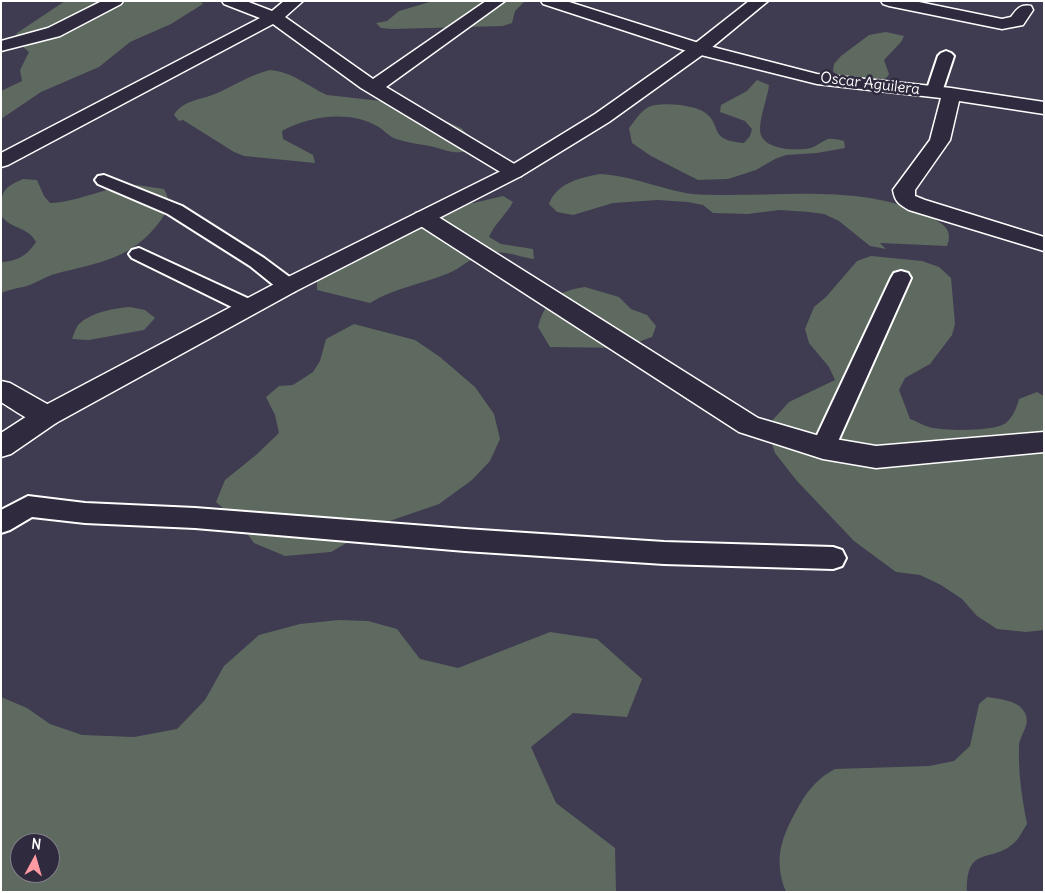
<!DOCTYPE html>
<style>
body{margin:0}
#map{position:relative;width:1045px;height:893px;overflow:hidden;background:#3f3b51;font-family:Delius,sans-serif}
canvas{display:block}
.frame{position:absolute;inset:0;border:2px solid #fff;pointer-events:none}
.north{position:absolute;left:10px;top:833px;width:50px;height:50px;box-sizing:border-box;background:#2f2a3d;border:1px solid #827f8b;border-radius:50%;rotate:6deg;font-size:14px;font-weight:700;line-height:20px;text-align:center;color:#fff}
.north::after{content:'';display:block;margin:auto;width:18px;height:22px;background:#ff9aa2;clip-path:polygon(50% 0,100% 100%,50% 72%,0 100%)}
</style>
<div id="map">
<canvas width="1045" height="893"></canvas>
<div class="frame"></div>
<div class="north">N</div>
</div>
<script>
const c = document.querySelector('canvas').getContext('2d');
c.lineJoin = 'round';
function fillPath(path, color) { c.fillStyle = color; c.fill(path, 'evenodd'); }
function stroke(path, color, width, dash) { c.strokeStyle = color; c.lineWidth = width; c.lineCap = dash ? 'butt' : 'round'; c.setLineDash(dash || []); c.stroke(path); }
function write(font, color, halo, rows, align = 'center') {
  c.font = font + ' Delius,sans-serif'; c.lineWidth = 5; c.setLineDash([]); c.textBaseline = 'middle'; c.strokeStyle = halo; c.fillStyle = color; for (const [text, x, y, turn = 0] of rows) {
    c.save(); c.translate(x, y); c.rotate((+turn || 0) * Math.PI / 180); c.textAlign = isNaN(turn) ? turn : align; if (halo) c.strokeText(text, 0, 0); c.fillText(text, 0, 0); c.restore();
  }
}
fillPath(new Path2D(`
 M 65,1 L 201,1 L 203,4 L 171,24 L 130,42 L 99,67 L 41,92 L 1,119 L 1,91 L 22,81 L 20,70 L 29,52 L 14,39 L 17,33 Z
 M 433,1 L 525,1 L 515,11 L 512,23 L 503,26 L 392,29 L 381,28 L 376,23 L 387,21 L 399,11 Z
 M 886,32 L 904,36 L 901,42 L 884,60 L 889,74 L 887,77 L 880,82 L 839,77 L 833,71 L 834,64 L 841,56 L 869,35 Z
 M 270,70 C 293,72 307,86 327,95 L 408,104 L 461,128 L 468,135 L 471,142 L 470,150 C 455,155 449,151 434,147 C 421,144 408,143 396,139 C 388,136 384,130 377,126 C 349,110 309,116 282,131 L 283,139 L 313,155 L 315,163 L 244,156 L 234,152 L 183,120 L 179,121 L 174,115 C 183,100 200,100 215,94 C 234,86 249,75 270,70 Z
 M 757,80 L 769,85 C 768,97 757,124 761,135 C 766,150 798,151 811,148 C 817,146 822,141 828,139 C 833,138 840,140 844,141 L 845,148 L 817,153 L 786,155 L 775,159 L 756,170 L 728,179 L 698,180 L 651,156 L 632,143 L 629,128 C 634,122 640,112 647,108 C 659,101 693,105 704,112 C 724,125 706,140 744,143 L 750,136 L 752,129 L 745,121 L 720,112 L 721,105 L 747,91 Z
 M 600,174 C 634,176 659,189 692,194 C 766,199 860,181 928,216 C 942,223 954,229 947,246 L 880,243 L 886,249 L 870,246 L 839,221 L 824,214 L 809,212 L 779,210 L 748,214 L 713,213 L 703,205 L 688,202 L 658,200 L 613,203 L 573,215 L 557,212 L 549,204 C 557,183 579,178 600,174 Z
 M 23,179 L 37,180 L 44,196 L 50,203 C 80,202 109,185 137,185 C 146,186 155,188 164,189 C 171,202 169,209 161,220 C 132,260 99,262 55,274 C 46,276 31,286 23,287 C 16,288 9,290 1,293 L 1,262 C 17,261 27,256 36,242 C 28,226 9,229 1,215 C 1,192 2,188 23,179 Z
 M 503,196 L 513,202 C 506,215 495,223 489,237 L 501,244 L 533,249 L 534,259 C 519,257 505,250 489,253 C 473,255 463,267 449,273 C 423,284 394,288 370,303 L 317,290 L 317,279 L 442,216 L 469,204 Z
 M 871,256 L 922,261 L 939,267 L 951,278 L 955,324 L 952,335 L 930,364 L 905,378 L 899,390 L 910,419 C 916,421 922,425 929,427 C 944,431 993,432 1006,423 C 1013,417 1017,407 1019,399 L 1037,392 L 1044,396 L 1044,630 L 1026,632 L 997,629 L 977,616 L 962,599 L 941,585 L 920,575 L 896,572 L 854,541 L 797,481 L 775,453 L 770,438 L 769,424 L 789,402 L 835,380 L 829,367 L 809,343 L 805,329 L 814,307 L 826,297 L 857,261 Z
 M 585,287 L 619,297 L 631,309 L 647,315 L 656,326 L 652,337 L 622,348 L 550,347 L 538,327 C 545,300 558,291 585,287 Z
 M 130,307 L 145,310 L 155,318 L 144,330 L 89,340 L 72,339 C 74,334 76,327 79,324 C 92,312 114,308 130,307 Z
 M 354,324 L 415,340 L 440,357 L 475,387 L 494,414 L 500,439 L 490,461 L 472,480 L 439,504 L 378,525 L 331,552 L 285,556 L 254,543 L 238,521 L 216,502 L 225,480 L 256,455 L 279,433 L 275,415 L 266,397 L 279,386 L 293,385 L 313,372 L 320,361 L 326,339 Z
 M 339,620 L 368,621 L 397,629 L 420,659 L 458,668 L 550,632 L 597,639 L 642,679 L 627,717 L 573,713 L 531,747 L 556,803 L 615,848 L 616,892 L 1,892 L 1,697 L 27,708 L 50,724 L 82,735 L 134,737 L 177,729 L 205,700 L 224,666 L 259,635 L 300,624 ZM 20,843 L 50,843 L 50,873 L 20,873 Z
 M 987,697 C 999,699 1019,700 1025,713 C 1031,725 1020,734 1019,746 C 1018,772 1022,798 1027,824 C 1023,830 1019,839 1014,843 C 991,864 966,844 967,892 L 786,892 C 772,857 783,834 800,804 C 809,789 819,777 835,769 L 929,766 L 954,761 L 970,746 L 979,704 Z`), '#5e6a5f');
const service = new Path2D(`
 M 946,51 L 951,53 L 954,56 L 942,92 L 940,95 L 928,95 L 926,92 L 938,56 L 941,53 Z
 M 104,175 L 182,206 L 264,258 L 295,281 L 298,286 L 295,291 L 288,293 L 281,291 L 250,266 L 168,214 L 98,184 L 95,180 L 98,176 Z
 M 139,248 L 256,302 L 259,307 L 256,312 L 249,314 L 242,312 L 132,258 L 129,254 L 132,250 Z
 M 901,271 L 908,273 L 911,278 L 835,448 L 831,454 L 823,457 L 815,454 L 811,448 L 891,278 L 894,273 Z
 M 28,496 L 85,503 L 195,508 L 465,529 L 664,542 L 833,547 L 842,550 L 846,558 L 842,566 L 833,569 L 664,564 L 465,551 L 195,528 L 85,523 L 32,517 L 10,530 L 1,533 L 1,510 Z`);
const minor = new Path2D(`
 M 102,1 L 123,1 L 121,4 L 60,36 L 1,51 L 1,41 L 48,28 Z
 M 222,1 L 246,1 L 272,11 L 284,1 L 303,1 L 285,17 L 373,79 L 486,1 L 505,1 L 386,87 L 521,168 L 524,172 L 521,176 L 514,178 L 507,176 L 361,88 L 273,24 L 8,165 L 1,167 L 1,153 L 260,18 L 224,4 Z
 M 541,1 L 566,1 L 705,45 L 817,74 L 951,88 L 1044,102 L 1044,114 L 959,101 L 950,140 L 915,190 L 915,196 L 925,200 L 1044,237 L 1044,251 L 909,210 C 899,204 895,202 893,190 L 930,140 L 941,98 L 817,84 L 693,53 L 543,4 Z
 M 881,1 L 914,1 L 1002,19 L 1011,17 C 1017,9 1020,4 1031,6 L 1033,10 L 1023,25 L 1002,29 L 889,6 L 883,4 Z
 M 424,211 L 432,213 L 758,418 L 823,437 L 876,446 L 1044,432 L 1044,452 L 876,468 L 823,459 L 739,432 L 416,223 L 413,218 L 416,213 Z
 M 1,381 L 10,383 L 56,409 L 60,416 L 56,423 C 37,429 18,412 1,402 Z`);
const secondary = new Path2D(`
 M 749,1 L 768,1 L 705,53 L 609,122 L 521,176 L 296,291 L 56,423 L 11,454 L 1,457 L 1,433 L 38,409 L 280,281 L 507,168 L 595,114 L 693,45 Z`);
stroke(service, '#fff', 4);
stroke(minor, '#fff', 3);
stroke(secondary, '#fff', 3);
fillPath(service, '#2f2a3d');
fillPath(minor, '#2f2a3d');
fillPath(secondary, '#2f2a3d');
write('15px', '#fff', '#2f2a3d', [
 ["Oscar Aguilera",870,84,7]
]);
</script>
